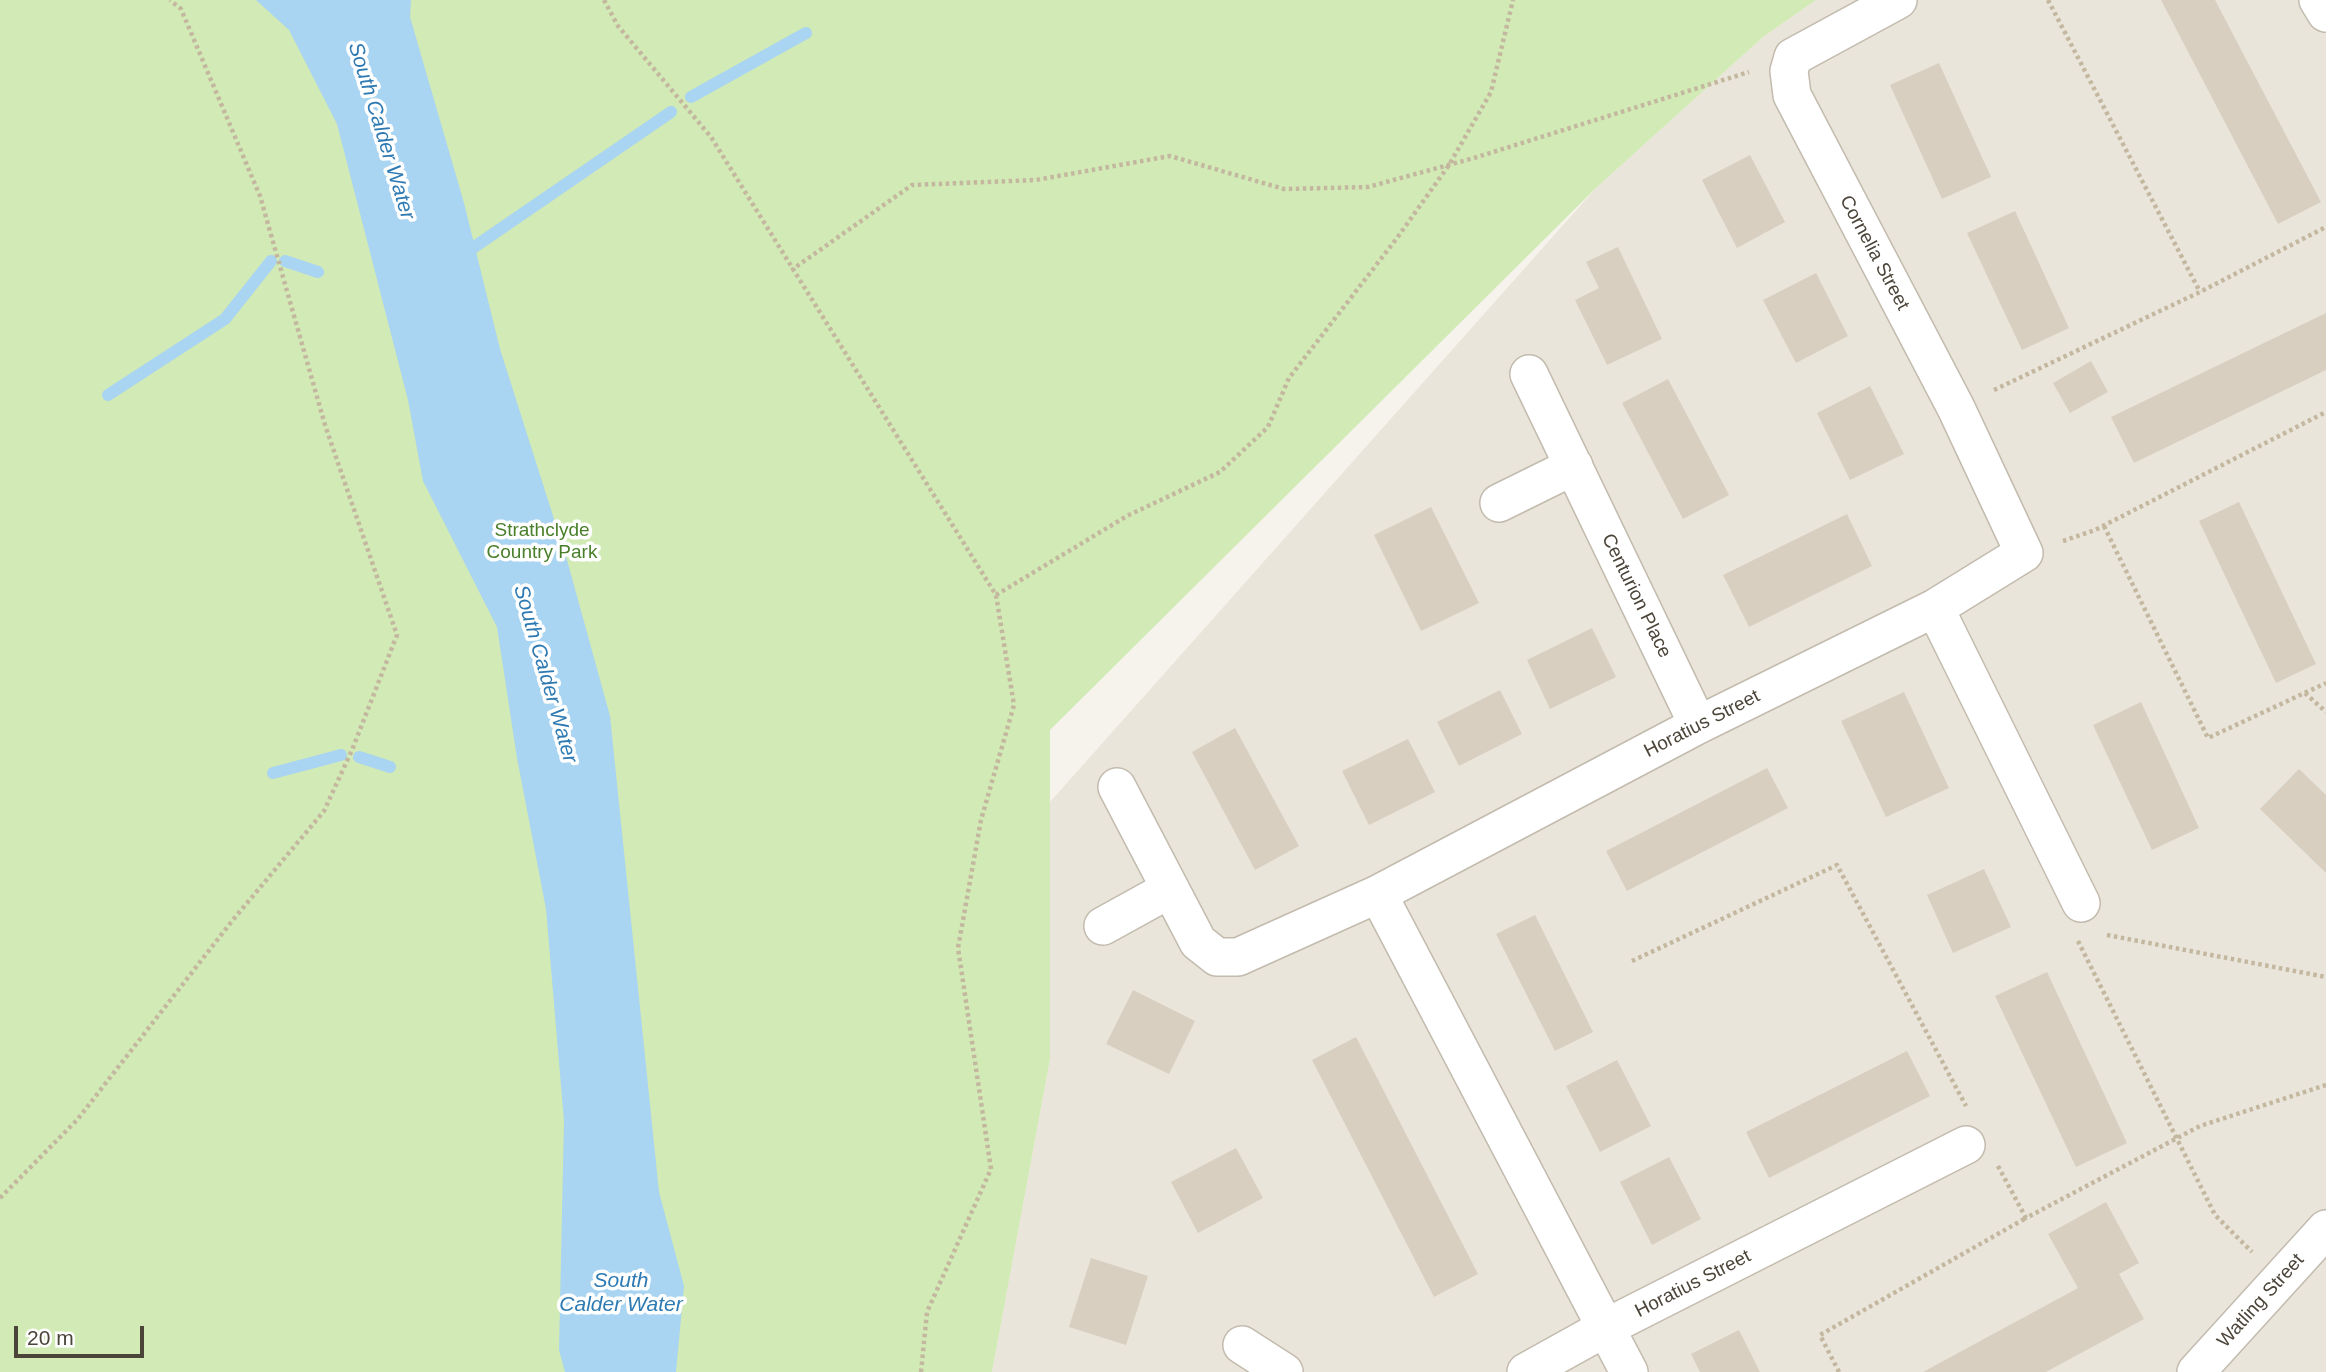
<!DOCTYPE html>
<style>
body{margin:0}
#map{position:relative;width:2326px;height:1372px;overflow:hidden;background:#f6f3ec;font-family:Arial,sans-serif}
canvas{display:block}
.scale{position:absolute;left:14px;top:1326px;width:130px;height:32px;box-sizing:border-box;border:4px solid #4b4439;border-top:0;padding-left:9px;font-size:21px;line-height:24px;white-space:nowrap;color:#4b4439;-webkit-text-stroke:5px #fff;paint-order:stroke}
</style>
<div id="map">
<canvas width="2326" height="1372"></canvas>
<div class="scale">20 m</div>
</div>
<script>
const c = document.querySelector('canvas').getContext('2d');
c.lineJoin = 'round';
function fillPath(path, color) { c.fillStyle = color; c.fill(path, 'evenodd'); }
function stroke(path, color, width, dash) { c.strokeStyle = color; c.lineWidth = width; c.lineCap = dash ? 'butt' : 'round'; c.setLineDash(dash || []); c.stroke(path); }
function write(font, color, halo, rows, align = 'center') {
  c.font = font + ' Arial,sans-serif'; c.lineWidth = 7; c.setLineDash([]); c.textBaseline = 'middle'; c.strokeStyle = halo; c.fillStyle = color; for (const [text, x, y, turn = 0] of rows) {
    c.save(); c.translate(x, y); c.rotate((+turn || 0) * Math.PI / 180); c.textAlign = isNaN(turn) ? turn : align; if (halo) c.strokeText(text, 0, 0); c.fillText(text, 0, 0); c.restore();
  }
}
fillPath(new Path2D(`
 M 1816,0 L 2326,0 L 2326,1372 L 992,1372 L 1050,1059 L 1050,802 L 1596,188 L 1763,37 Z`), '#eae5da');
fillPath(new Path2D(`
 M 0,0 L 1816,0 L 1763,37 L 1596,188 L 1050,730 L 1050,1059 L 992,1372 L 0,1372 Z`), '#d2eab5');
fillPath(new Path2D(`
 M 256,0 L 411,0 L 410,17 L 464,203 L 500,349 L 567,560 L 610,716 L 659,1192 L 684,1286 L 676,1372 L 565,1372 L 559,1350 L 564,1121 L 546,909 L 517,758 L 497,627 L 423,481 L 408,400 L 337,124 L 289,30 Z`), '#a9d4f2');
stroke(new Path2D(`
 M 691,97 L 806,33
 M 464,254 L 671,112
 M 285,261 L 318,272
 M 108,395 L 225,319 L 271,261
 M 359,757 L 390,767
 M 273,773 L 341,755`), '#a9d4f2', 12);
fillPath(new Path2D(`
 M 2161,0 L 2215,0 L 2321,202 L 2278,224 Z
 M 1939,63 L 1991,177 L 1942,199 L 1890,85 Z
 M 1750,155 L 1785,222 L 1737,248 L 1702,180 Z
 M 2015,211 L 2069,328 L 2022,350 L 1967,233 Z
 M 1618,247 L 1662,339 L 1607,365 L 1575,300 L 1599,288 L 1586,262 Z
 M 1816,273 L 1848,336 L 1796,363 L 1763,300 Z
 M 2326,313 L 2326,370 L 2134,463 L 2111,417 Z
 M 2091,361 L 2108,392 L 2070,413 L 2053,383 Z
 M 1668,379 L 1729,495 L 1683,519 L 1622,403 Z
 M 1870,386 L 1904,454 L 1850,480 L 1817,413 Z
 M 2239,502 L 2316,664 L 2276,683 L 2199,521 Z
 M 1431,507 L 1479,603 L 1421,631 L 1374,535 Z
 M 1847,514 L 1872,566 L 1749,627 L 1723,575 Z
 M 1592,628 L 1616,677 L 1550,709 L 1527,660 Z
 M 1500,690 L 1522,734 L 1459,766 L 1437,722 Z
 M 1904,692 L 1949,788 L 1886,817 L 1841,721 Z
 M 2141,702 L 2199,828 L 2152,850 L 2093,725 Z
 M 1235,728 L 1299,846 L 1255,870 L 1192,752 Z
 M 1408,739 L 1435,792 L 1369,825 L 1342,771 Z
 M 1767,768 L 1788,808 L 1627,891 L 1606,851 Z
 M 2299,769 L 2326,795 L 2326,873 L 2260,809 Z
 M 1984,869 L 2011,927 L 1953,953 L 1927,895 Z
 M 1535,915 L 1593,1032 L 1555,1051 L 1496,934 Z
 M 2047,972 L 2127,1143 L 2076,1167 L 1995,996 Z
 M 1133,990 L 1195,1021 L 1169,1074 L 1106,1044 Z
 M 1356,1037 L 1478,1274 L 1434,1297 L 1312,1060 Z
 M 1907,1051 L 1930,1096 L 1769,1178 L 1746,1132 Z
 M 1617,1060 L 1651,1126 L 1600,1152 L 1566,1086 Z
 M 1236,1148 L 1263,1198 L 1198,1233 L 1171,1182 Z
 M 1669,1157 L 1701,1219 L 1652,1245 L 1620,1182 Z
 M 2106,1202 L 2139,1263 L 2119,1274 L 2144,1319 L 2046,1372 L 1923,1372 L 2078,1288 L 2048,1234 Z
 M 1091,1258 L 1148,1276 L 1126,1345 L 1069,1327 Z
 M 1739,1330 L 1760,1372 L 1700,1372 L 1691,1354 Z`), '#d8cfc1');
const minor = new Path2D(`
 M 2318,0 L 2326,13
 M 1529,374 L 1698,725
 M 1499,503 L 1574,466
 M 1935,608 L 2081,903
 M 1117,787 L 1198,942 L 1217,957 L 1238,957 L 1378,894
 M 1103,926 L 1170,889
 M 1242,1345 L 1284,1372
 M 1526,1372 L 1607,1327 L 1966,1145
 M 1629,1372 L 1378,894 L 1698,725 L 1935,608 L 2024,553 L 1956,408 L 1792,95 L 1789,71 L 1793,57 L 1898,0
 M 2196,1372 L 2326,1229`);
stroke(minor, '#c2bbae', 40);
stroke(new Path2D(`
 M 604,0 L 618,26 L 711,137 L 793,269
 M 2048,0 L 2200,292
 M 1994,390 L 2200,292 L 2326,227
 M 2104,526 L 2208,738 L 2326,683
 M 2063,541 L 2095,530 L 2326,412
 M 996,595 L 1127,516 L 1220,472 L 1268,427 L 1289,378 L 1397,238 L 1449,165 L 1491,92 L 1513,0
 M 2305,693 L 2326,712
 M 2107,935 L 2326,977
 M 2078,941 L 2215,1215 L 2252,1252
 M 1632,961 L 1837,865 L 1966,1106
 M 1998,1166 L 2026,1218 L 2200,1126 L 2326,1085
 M 0,1198 L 77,1120 L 232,921 L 324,811 L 352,750 L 397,635 L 325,425 L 260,196 L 181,9 L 170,0
 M 921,1372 L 927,1312 L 991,1169 L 958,948 L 981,820 L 1014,705 L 996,595 L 793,269 L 912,185 L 1036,180 L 1170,156 L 1284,189 L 1368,187 L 1474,158 L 1749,72
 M 1839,1372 L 1820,1335 L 2026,1218`), '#c4b79f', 4.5, [3.5, 3.5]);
stroke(minor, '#fff', 37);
write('19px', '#4b4439', '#fff', [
 ["Cornelia Street",1874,253,62],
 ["Centurion Place",1636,596,64],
 ["Horatius Street",1702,724,-27],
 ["Horatius Street",1693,1284,-27],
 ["Watling Street",2261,1301,-48]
]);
write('19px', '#4a7f2a', '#fff', [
 ["Strathclyde",542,531],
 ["Country Park",542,553]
]);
write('italic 21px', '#2e7ab2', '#fff', [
 ["South Calder Water",381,131,73],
 ["South Calder Water",545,674,74],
 ["South",621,1281],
 ["Calder Water",621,1305]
]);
</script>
